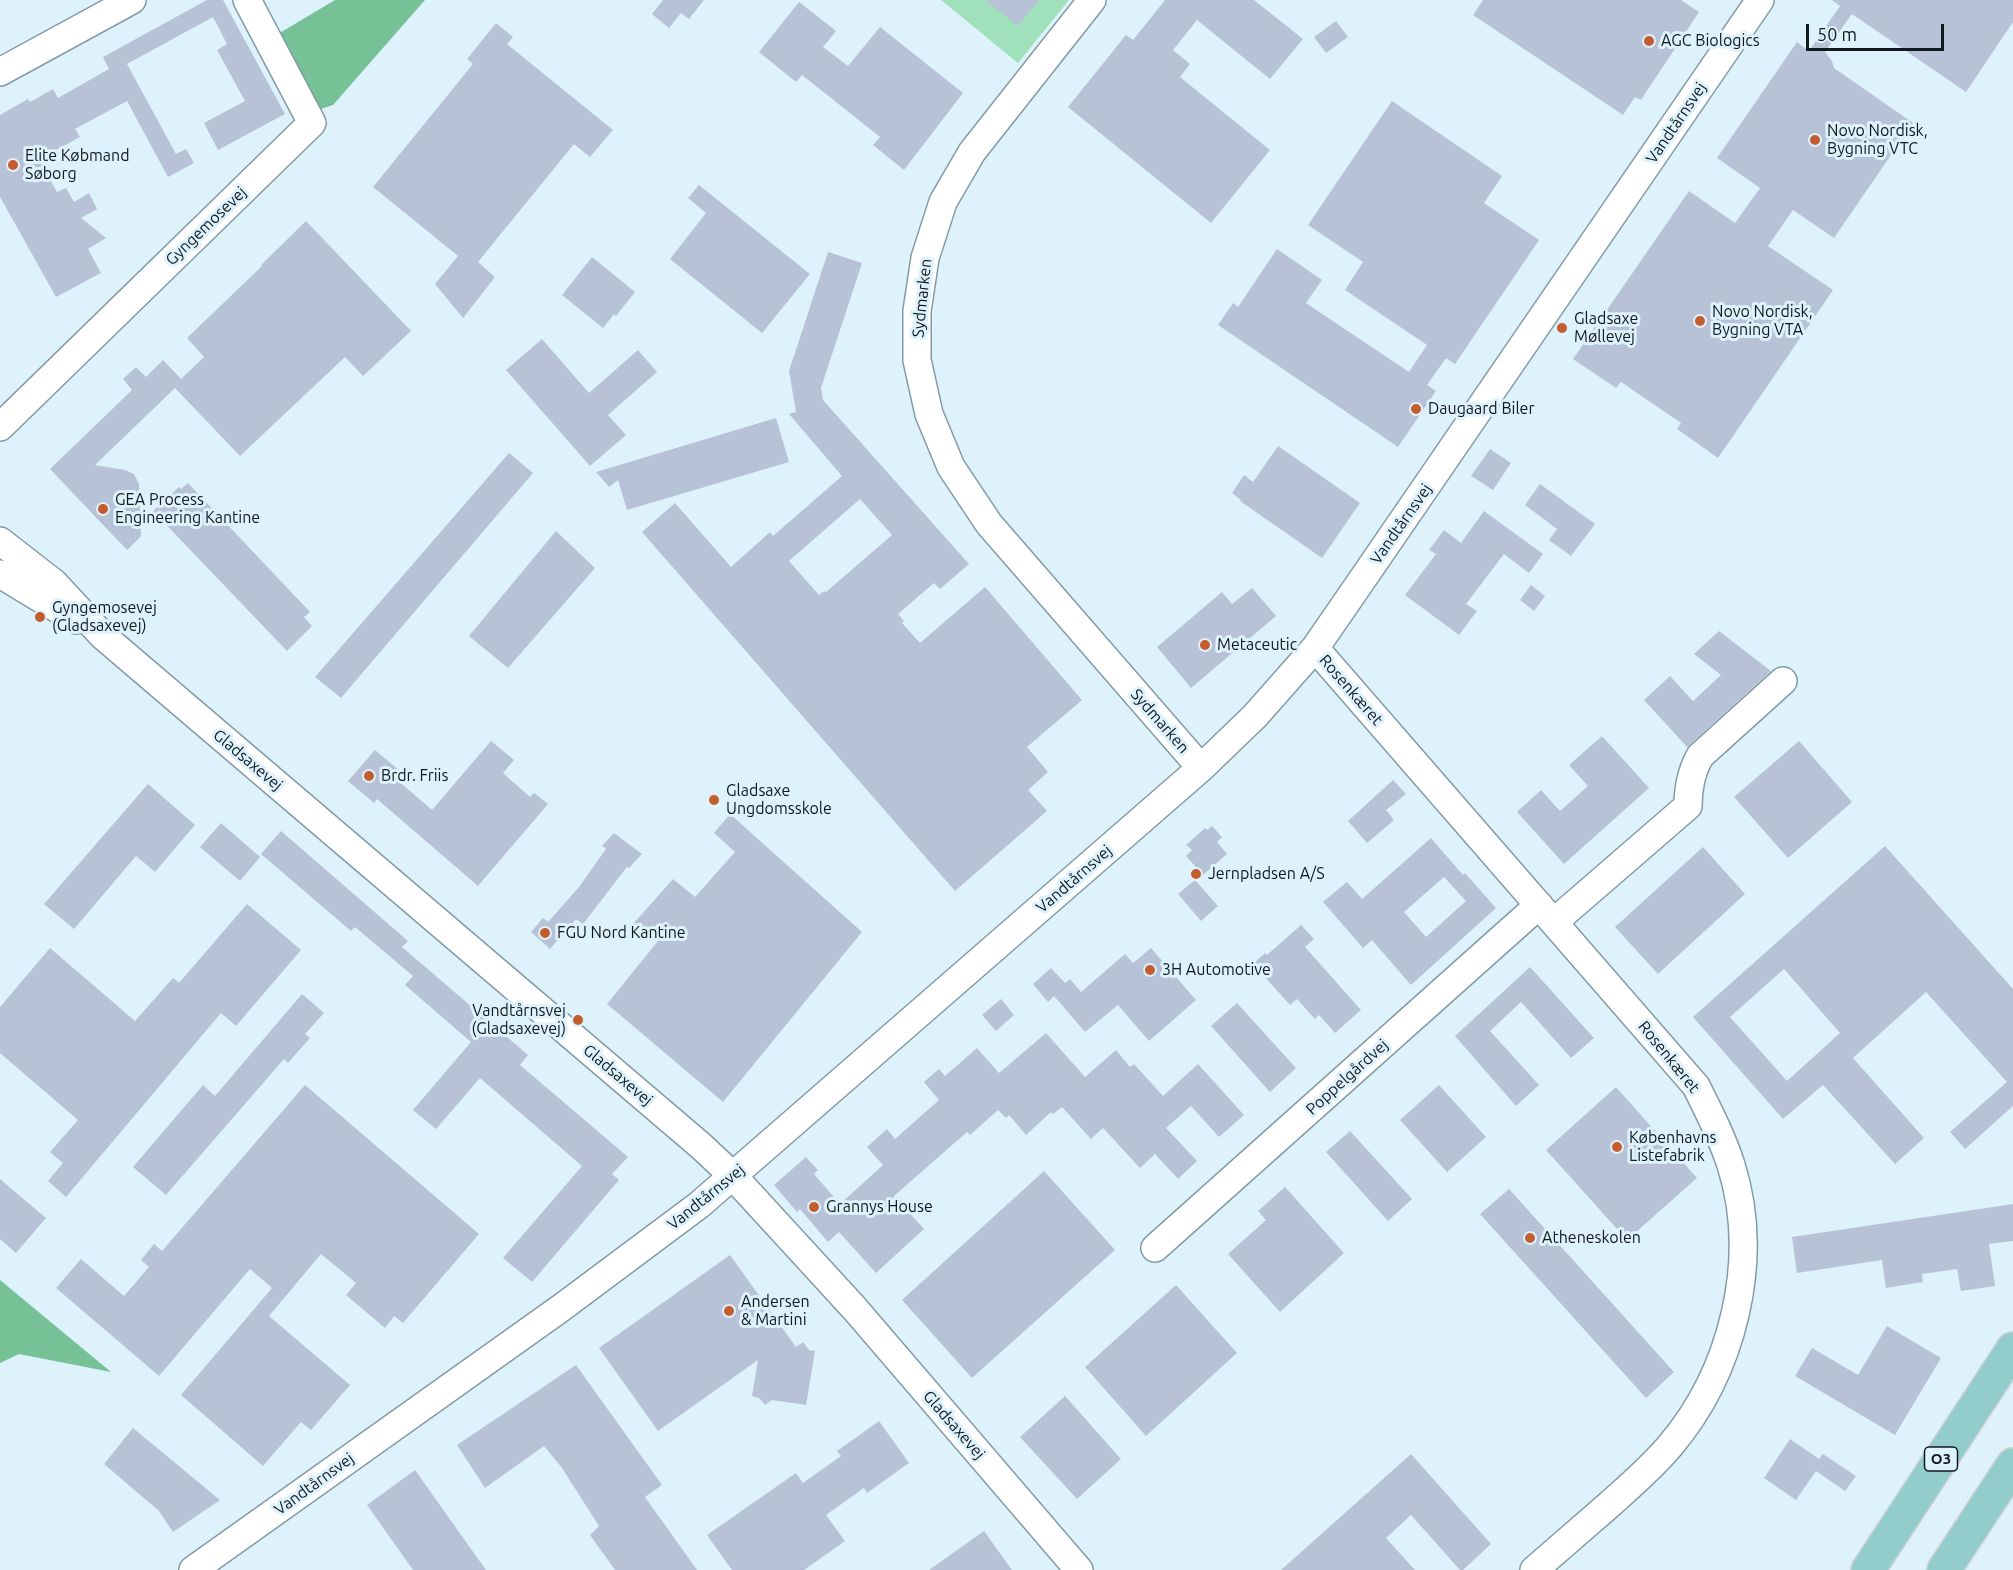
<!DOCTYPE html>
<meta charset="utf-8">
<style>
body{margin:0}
#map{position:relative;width:2013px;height:1570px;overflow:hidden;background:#def2fc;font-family:Ubuntu,sans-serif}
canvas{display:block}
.scale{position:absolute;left:1806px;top:24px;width:138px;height:27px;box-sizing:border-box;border:3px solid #10191e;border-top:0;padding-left:8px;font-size:18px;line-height:21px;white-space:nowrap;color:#10191e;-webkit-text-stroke:4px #def2fc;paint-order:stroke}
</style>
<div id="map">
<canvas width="2013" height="1570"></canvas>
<div class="scale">50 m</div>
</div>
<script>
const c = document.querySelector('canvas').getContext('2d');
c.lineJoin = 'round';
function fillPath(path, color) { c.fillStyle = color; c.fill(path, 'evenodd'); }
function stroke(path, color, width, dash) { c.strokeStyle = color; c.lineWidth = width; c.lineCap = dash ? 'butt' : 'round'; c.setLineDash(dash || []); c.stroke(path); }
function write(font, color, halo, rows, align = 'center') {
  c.font = font + ' Ubuntu,sans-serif'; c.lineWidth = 6; c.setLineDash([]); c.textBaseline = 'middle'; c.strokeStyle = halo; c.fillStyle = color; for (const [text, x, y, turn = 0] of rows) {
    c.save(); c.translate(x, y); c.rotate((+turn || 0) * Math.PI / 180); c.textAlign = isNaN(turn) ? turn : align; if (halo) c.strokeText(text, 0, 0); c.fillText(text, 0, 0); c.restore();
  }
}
fillPath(new Path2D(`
 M 941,0 L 1069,0 L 1018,63 Z`), '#a0e0bb');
fillPath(new Path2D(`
 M 335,0 L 425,0 L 333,105 L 318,110 L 278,34 Z
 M 0,1281 L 0,1280 L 111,1372 L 19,1354 L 0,1363 Z`), '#77c197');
fillPath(new Path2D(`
 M 207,0 L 223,0 L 285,114 L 218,150 L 204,123 L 245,101 L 217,50 L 227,44 L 213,17 L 127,64 L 176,154 L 186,149 L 194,163 L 168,177 L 127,101 L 75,129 L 80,137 L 56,150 L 57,152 L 40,162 L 57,192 L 66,188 L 74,202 L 89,193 L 97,209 L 81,218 L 106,238 L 88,249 L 101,273 L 56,297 L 0,197 L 0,115 L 28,99 L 30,102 L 53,89 L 58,98 L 109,69 L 103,57 Z
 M 663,0 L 704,0 L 689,19 L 681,13 L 669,28 L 652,14 Z
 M 985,0 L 1039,0 L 1018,26 Z
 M 1165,0 L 1254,0 L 1303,39 L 1270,79 L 1197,20 L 1173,50 L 1190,64 L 1180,77 L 1270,150 L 1211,223 L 1068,107 L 1126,35 L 1133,40 Z
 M 1483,0 L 1681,0 L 1699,12 L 1641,100 L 1635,97 L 1623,115 L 1473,15 Z
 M 1832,0 L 2013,0 L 2013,22 L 1966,92 L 1852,14 L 1825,52 L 1832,61 L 1834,68 L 1913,123 L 1834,238 L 1793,210 L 1768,246 L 1833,290 L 1718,458 L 1677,429 L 1681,423 L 1621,382 L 1616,388 L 1573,359 L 1689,191 L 1735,223 L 1760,188 L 1717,158 L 1797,42 L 1809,51 L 1840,6 Z
 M 799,2 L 836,31 L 823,47 L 848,66 L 880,27 L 963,93 L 904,170 L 873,145 L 880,137 L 802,75 L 796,82 L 759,52 Z
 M 1336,21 L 1348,37 L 1326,53 L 1314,37 Z
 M 496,23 L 513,37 L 507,44 L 613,130 L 590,157 L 574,144 L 478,262 L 495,277 L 463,318 L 435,284 L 458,256 L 373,187 L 473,64 L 467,59 Z
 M 1392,101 L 1502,176 L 1484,203 L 1539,240 L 1455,364 L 1446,358 L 1427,385 L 1436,391 L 1398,447 L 1218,325 L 1233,303 L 1238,307 L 1277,249 L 1322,280 L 1306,303 L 1409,372 L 1427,345 L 1345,290 L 1363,262 L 1308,225 Z
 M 699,185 L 810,274 L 762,333 L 670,259 L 706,213 L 688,198 Z
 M 306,221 L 411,331 L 363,376 L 345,357 L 240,456 L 175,388 L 95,465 L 125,470 L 134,474 L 139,484 L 141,536 L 127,550 L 50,469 L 132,390 L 123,379 L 136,367 L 146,377 L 163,360 L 181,379 L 204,357 L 187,338 L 262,266 L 261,265 Z
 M 828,252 L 862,263 L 821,388 L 823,400 L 969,564 L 940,589 L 934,583 L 898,614 L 904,621 L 902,623 L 920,643 L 985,587 L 1082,700 L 1027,747 L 1048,772 L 1028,790 L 1047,811 L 955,891 L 642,532 L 675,503 L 731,567 L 770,532 L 773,536 L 842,476 L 789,414 L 796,412 L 789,371 ZM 860,499 L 892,535 L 826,592 L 824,591 L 819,595 L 789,561 Z
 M 592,257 L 635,292 L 616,316 L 614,314 L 603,328 L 562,295 Z
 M 542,339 L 589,393 L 638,350 L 657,372 L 608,415 L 626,435 L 590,466 L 506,370 Z
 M 776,418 L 789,462 L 627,510 L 618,480 L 609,487 L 596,472 Z
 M 1278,446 L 1360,503 L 1322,558 L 1240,501 L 1241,500 L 1232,493 L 1244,475 L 1253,482 Z
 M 1490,449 L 1511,463 L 1493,490 L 1471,476 Z
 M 509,453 L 533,473 L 341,698 L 315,677 Z
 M 188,483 L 310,612 L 304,617 L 312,626 L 287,651 L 153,511 L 179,487 L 181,489 Z
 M 1540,484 L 1595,524 L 1571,556 L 1549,540 L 1557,529 L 1525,505 Z
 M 1484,511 L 1543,554 L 1529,573 L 1504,554 L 1466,604 L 1477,611 L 1459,635 L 1405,595 L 1436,554 L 1429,550 L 1444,530 L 1461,543 Z
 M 556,531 L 595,568 L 508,668 L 469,636 Z
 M 1531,585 L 1545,596 L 1534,611 L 1520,600 Z
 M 1252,588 L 1276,616 L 1191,688 L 1157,647 L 1222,592 L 1232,604 Z
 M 1719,631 L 1771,671 L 1687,747 L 1644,700 L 1670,676 L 1693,701 L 1721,675 L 1694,654 Z
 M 1602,736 L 1649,788 L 1564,864 L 1517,812 L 1541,790 L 1560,811 L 1588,786 L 1569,765 Z
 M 491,741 L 514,760 L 503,773 L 530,797 L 534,793 L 548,804 L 478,886 L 377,799 L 374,803 L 348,781 L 375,750 L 400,771 L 395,778 L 432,810 Z
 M 1799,741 L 1852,802 L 1788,858 L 1734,797 Z
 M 1393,780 L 1406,794 L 1386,810 L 1394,820 L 1367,843 L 1348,821 Z
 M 148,784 L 195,825 L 155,872 L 136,856 L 74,929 L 44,904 Z
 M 730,814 L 862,932 L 723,1102 L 607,1004 L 658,941 L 634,923 L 673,879 L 695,897 L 735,852 L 714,833 Z
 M 221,823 L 260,857 L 240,881 L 200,847 Z
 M 1212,826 L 1222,837 L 1217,842 L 1227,854 L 1203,875 L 1186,856 L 1192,850 L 1186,845 L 1205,828 L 1207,830 Z
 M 281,831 L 408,941 L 402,947 L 528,1055 L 520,1065 L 628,1157 L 612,1174 L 619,1180 L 532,1282 L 503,1258 L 582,1166 L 480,1078 L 436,1129 L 413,1110 L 471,1042 L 405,985 L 413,976 L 355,927 L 351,931 L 261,854 Z
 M 614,833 L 642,854 L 629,868 L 627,867 L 583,924 L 576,919 L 550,949 L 531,932 L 543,918 L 548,922 L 579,887 L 606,849 L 602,846 Z
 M 1431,838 L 1463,875 L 1465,873 L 1496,908 L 1411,985 L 1372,940 L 1363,948 L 1323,902 L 1347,882 L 1362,899 ZM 1444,877 L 1466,901 L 1426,937 L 1404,912 Z
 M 1885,846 L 2013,989 L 2013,1106 L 1965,1149 L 1950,1132 L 2007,1082 L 1926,992 L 1853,1058 L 1924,1138 L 1895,1164 L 1823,1085 L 1783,1119 L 1693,1017 ZM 1784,969 L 1840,1033 L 1787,1081 L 1730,1017 Z
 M 1703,847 L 1745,894 L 1658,974 L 1615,927 Z
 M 1195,880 L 1218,906 L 1201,921 L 1178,894 Z
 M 247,904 L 301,950 L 236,1026 L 221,1013 L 66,1197 L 48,1181 L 63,1163 L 50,1152 L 78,1120 L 0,1053 L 0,1007 L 50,948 L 135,1021 L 173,978 L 179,983 Z
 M 1301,925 L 1314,939 L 1305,947 L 1361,1010 L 1335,1033 L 1319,1015 L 1315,1019 L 1297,999 L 1290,1005 L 1253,964 L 1265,953 L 1267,955 Z
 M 1151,948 L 1196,1000 L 1149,1041 L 1118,1005 L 1085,1032 L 1054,996 L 1048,1002 L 1033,984 L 1051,968 L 1065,983 L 1070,979 L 1081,992 L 1125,954 L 1133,963 Z
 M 1530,967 L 1594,1038 L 1571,1058 L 1521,1002 L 1490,1031 L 1539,1085 L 1516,1106 L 1455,1036 Z
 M 302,994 L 324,1013 L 305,1034 L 310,1038 L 288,1063 L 284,1059 L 166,1195 L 133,1167 L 203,1085 L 215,1096 Z
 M 1001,999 L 1014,1015 L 996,1031 L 982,1015 Z
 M 1237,1003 L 1296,1068 L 1270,1092 L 1211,1026 Z
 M 1046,1033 L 1085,1077 L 1116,1050 L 1130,1067 L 1134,1064 L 1163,1096 L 1198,1064 L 1244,1115 L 1219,1137 L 1191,1106 L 1166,1128 L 1197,1161 L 1178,1179 L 1155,1154 L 1140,1168 L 1103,1128 L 1091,1139 L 1062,1107 L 1053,1114 L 1051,1112 L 1026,1135 L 1009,1115 L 1006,1118 L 998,1110 L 970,1135 L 967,1132 L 894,1196 L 924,1229 L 876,1273 L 839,1232 L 828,1242 L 800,1209 L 797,1212 L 774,1185 L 806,1157 L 818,1170 L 814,1174 L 840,1204 L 883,1165 L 867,1147 L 887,1129 L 895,1139 L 939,1100 L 924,1082 L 939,1069 L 945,1076 L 977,1048 L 999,1073 Z
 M 305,1085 L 479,1234 L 403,1323 L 394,1316 L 385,1328 L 346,1295 L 356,1283 L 321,1254 L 269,1316 L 350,1385 L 311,1430 L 301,1422 L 263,1466 L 181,1395 L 272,1288 L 250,1269 L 159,1376 L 56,1288 L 81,1259 L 124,1296 L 149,1267 L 141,1260 L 154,1244 L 162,1251 Z
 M 1439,1085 L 1486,1137 L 1447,1172 L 1400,1120 Z
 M 1616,1087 L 1697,1178 L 1627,1240 L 1546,1150 Z
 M 1350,1131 L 1412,1199 L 1388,1221 L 1326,1152 Z
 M 1044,1171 L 1115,1250 L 972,1378 L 902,1300 Z
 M 0,1179 L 46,1218 L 16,1253 L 0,1239 Z
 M 1285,1187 L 1344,1253 L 1280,1312 L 1228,1254 L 1266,1220 L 1258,1211 Z
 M 1509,1189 L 1674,1372 L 1646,1398 L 1480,1214 Z
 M 2013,1204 L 2013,1241 L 1989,1244 L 1995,1286 L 1961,1291 L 1957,1269 L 1922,1274 L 1923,1282 L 1886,1288 L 1882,1260 L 1797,1273 L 1792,1237 Z
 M 730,1255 L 796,1347 L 803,1342 L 809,1350 L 815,1351 L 806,1405 L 772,1400 L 765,1405 L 759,1398 L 752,1396 L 758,1360 L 658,1431 L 599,1348 Z
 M 1176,1285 L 1237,1353 L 1146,1436 L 1085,1367 Z
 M 1887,1326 L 1941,1358 L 1895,1435 L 1795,1376 L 1812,1348 L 1858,1375 Z
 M 576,1365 L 662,1485 L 645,1497 L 697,1570 L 615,1570 L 590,1535 L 599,1526 L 562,1468 L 544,1446 L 485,1488 L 457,1445 Z
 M 1065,1396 L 1121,1459 L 1077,1499 L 1020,1437 Z
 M 879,1421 L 909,1463 L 867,1493 L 864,1488 L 826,1515 L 845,1541 L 804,1570 L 732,1570 L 707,1535 L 796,1473 L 803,1483 L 841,1456 L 837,1451 Z
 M 133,1428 L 220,1500 L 173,1532 L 159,1511 L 104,1464 Z
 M 1790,1439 L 1819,1459 L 1823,1454 L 1856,1476 L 1845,1491 L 1816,1471 L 1796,1500 L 1764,1478 Z
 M 1411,1454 L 1491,1544 L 1463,1570 L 1460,1570 L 1411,1515 L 1386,1538 L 1415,1570 L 1281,1570 Z
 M 415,1470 L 486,1570 L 413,1570 L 367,1505 Z
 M 984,1531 L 1012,1570 L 929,1570 Z`), '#b7c2d7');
const minor = new Path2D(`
 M 1092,0 L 972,152 L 943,202 L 925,258 L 917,311 L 917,360 L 929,414 L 951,467 L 989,524 L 1201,768
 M 0,72 L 132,0
 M 0,427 L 312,123 L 247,0
 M 0,541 L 54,583 L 103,636 L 701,1146 L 733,1176 L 855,1309 L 1079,1570
 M 0,574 L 76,620
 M 1315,648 L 1696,1086 C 1709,1112 1722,1137 1731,1165 C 1761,1260 1733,1372 1669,1447 C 1651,1468 1630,1486 1610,1504 C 1585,1526 1559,1548 1534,1570
 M 1554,922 L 1688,806 C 1688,787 1691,772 1700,756 L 1783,681
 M 1155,1248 L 1539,905
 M 193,1570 L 561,1308 L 699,1205 L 1201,768 L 1255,716 L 1315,648 L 1353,593 L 1760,0`);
const major = new Path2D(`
 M 1868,1570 L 2013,1349
 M 1944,1570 L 2013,1465`);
stroke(minor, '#839ba6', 30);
stroke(major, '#cfd1d2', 36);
stroke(minor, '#fff', 27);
stroke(major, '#92cdcc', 33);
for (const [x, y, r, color] of [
 [1649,41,6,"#c35c2f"],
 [1815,140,6,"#c35c2f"],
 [13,165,6,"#c35c2f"],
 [1700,321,6,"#c35c2f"],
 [1562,328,6,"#c35c2f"],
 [1416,409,6,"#c35c2f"],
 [103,509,6,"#c35c2f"],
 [40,617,6,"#c35c2f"],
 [1205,645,6,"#c35c2f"],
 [369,776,6,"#c35c2f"],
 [714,800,6,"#c35c2f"],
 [1196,874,6,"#c35c2f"],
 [545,933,6,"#c35c2f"],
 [1150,970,6,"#c35c2f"],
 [578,1020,6,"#c35c2f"],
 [1617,1147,6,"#c35c2f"],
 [814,1207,6,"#c35c2f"],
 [1530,1238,6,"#c35c2f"],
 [729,1311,6,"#c35c2f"]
]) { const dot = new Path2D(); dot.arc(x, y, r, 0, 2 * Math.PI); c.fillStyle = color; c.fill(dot); stroke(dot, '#def2fc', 2); }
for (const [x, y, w] of [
 [1941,1459,33]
]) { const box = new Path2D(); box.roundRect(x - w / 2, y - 12, w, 24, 4.5); c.fillStyle = '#def2fc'; c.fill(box); stroke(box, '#10191e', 1.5); }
write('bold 15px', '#10191e', null, [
 ["O3",1941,1459]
]);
write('16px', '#10191e', '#def2fc', [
 ["AGC Biologics",1661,41],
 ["Novo Nordisk,",1827,131],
 ["Bygning VTC",1827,149],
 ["Elite Købmand",25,156],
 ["Søborg",25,174],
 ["Novo Nordisk,",1712,312],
 ["Bygning VTA",1712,330],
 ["Gladsaxe",1574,319],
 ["Møllevej",1574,337],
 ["Daugaard Biler",1428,409],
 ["GEA Process",115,500],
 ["Engineering Kantine",115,518],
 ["Gyngemosevej",52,608],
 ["(Gladsaxevej)",52,626],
 ["Metaceutic",1217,645],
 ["Brdr. Friis",381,776],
 ["Gladsaxe",726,791],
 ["Ungdomsskole",726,809],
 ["Jernpladsen A/S",1208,874],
 ["FGU Nord Kantine",557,933],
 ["3H Automotive",1162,970],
 ["Vandtårnsvej",566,1011,"right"],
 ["(Gladsaxevej)",566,1029,"right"],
 ["Københavns",1629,1138],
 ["Listefabrik",1629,1156],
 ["Grannys House",826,1207],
 ["Atheneskolen",1542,1238],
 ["Andersen",741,1302],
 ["& Martini",741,1320]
], 'left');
write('16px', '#10191e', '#def2fc', [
 ["Vandtårnsvej",1676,123,-56],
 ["Gyngemosevej",206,226,-44],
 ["Sydmarken",922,298,-84],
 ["Vandtårnsvej",1401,524,-55],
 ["Rosenkæret",1351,690,49],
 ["Sydmarken",1160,721,49],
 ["Gladsaxevej",248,760,40],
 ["Vandtårnsvej",1074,879,-41],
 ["Rosenkæret",1669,1057,51],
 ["Gladsaxevej",618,1075,40],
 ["Poppelgårdvej",1347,1077,-42],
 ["Vandtårnsvej",706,1197,-39],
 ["Gladsaxevej",954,1425,49],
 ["Vandtårnsvej",314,1484,-36]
]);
</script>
